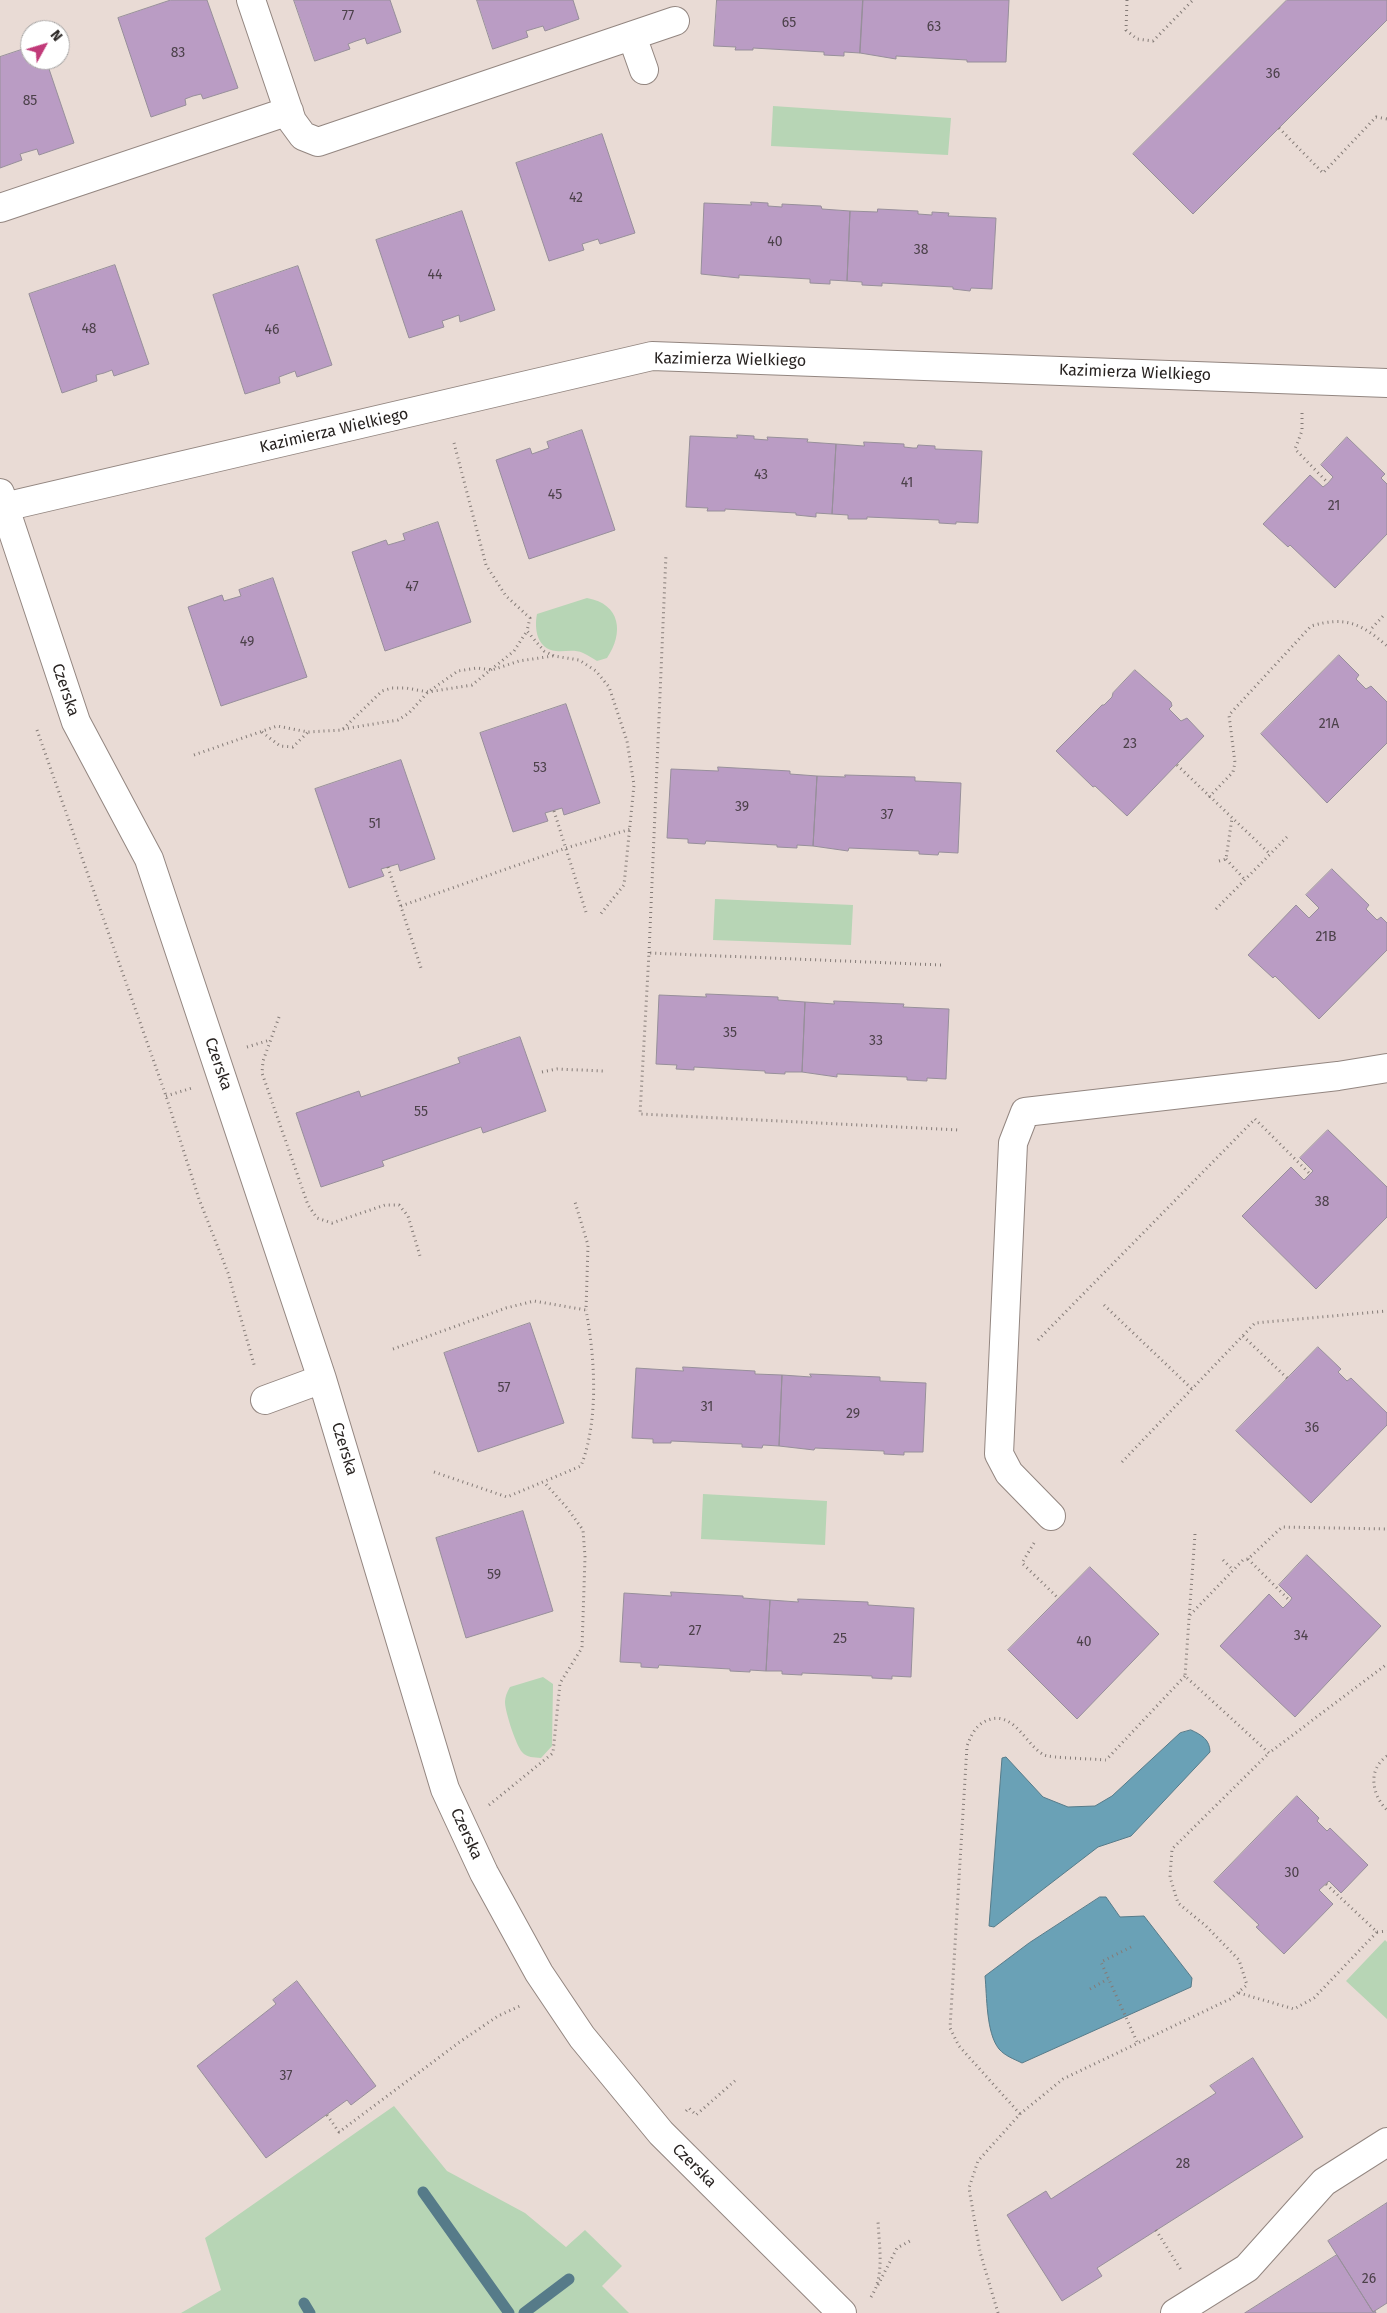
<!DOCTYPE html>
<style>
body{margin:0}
#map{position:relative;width:1387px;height:2313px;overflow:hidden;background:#e9dbd5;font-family:"Fira Sans",sans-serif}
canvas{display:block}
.north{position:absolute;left:20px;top:20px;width:50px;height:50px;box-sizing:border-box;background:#fff;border:1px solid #a9a7a6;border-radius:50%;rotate:51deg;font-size:14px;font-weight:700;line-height:20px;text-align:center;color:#282321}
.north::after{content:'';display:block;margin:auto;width:18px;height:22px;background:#c13a79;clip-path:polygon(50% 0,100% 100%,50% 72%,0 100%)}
</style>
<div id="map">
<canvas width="1387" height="2313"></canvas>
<div class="north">N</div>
</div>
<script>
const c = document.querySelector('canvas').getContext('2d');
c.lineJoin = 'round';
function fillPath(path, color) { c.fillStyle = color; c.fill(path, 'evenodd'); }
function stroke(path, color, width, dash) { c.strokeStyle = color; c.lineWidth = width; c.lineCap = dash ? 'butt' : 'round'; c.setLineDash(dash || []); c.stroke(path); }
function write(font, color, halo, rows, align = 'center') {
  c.font = font + ' "Fira Sans",sans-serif'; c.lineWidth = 4.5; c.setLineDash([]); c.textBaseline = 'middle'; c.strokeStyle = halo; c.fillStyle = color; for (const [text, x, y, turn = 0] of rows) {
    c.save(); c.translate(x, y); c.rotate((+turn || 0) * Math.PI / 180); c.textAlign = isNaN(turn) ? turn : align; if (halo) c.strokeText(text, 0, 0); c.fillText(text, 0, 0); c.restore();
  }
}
fillPath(new Path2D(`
 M 773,106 L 951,118 L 948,155 L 771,146 Z
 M 587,598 C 621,604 624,633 607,658 L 597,661 C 592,658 588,655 583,653 C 574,649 565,652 556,651 C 537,649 534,629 537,614 Z
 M 715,899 L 853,905 L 851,945 L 713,940 Z
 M 703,1494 L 827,1501 L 825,1545 L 701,1539 Z
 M 543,1677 L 553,1684 L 552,1746 L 541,1758 C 534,1757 527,1758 522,1752 C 516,1745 505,1712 505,1702 C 505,1697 507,1692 510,1687 Z
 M 1385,1940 L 1387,1942 L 1387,2019 L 1346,1981 Z
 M 394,2106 L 447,2171 L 525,2213 L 566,2247 L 585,2230 L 622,2266 L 602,2286 L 629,2313 L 181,2313 L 221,2290 L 205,2238 Z`), '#b7d5b5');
const water = new Path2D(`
 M 1191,1730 C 1202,1735 1210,1740 1210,1752 L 1131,1836 L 1098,1847 L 994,1927 L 989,1926 L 1002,1758 L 1006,1757 L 1043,1797 L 1068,1807 L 1095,1806 L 1112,1796 L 1180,1733 Z
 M 1100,1897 L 1106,1897 L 1120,1917 L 1144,1916 L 1192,1978 L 1191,1987 L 1022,2063 C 1014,2059 1005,2056 999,2049 C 986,2033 987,1996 985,1976 L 1029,1943 Z`);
fillPath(water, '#6aa1b6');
stroke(water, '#567b89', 1);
stroke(new Path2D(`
 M 423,2192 L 509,2313
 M 304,2303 L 310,2313
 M 524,2313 L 569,2279`), '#567b89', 11);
const building = new Path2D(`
 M 171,0 L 207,0 L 238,88 L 203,99 L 201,94 L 193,96 L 185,99 L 186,105 L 151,117 L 118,18 Z
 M 294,0 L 390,0 L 401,32 L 367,44 L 365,38 L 356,41 L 348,44 L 350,49 L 315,61 Z
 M 477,0 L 573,0 L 579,19 L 545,31 L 543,26 L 526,31 L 528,37 L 493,49 Z
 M 717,0 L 863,0 L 860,53 L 844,52 L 844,56 L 824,55 L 824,52 L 753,48 L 753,50 L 735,50 L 736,47 L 714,46 Z
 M 863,0 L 1009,0 L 1006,62 L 967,62 L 967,60 L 896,56 L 896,59 L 860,53 Z
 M 1287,0 L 1387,0 L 1387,20 L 1193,214 L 1133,154 Z
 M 30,47 L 30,60 L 46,60 L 74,143 L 39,155 L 37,149 L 20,154 L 22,160 L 0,168 L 0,57 Z
 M 602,134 L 635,233 L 600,244 L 598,239 L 582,244 L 584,250 L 549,261 L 516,163 Z
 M 751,202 L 768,203 L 768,206 L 782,207 L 782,204 L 821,206 L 822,209 L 850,211 L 847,281 L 830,280 L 830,284 L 810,283 L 810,279 L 739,275 L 739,278 L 701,274 L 704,203 L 751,205 Z
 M 878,209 L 918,211 L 918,214 L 932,215 L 932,212 L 949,213 L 948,216 L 996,218 L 992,289 L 971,288 L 970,291 L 953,289 L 953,287 L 882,283 L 882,286 L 862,285 L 862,282 L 847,281 L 850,211 L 877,212 Z
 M 462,211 L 495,310 L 460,322 L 459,315 L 451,318 L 442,321 L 444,327 L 409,338 L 376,240 Z
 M 115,265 L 149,364 L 114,376 L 112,370 L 104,373 L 96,375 L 97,381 L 62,393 L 29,294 Z
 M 298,266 L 332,365 L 297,377 L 295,371 L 279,377 L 280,383 L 245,394 L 213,295 Z
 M 582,430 L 615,530 L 529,559 L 496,460 L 530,448 L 532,454 L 549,448 L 547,442 Z
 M 737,435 L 754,436 L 754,439 L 768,440 L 767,437 L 808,439 L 807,442 L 836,444 L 832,514 L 816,513 L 816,517 L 796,515 L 796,513 L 725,509 L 725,511 L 707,511 L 708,508 L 686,507 L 690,436 L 737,438 Z
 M 1347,437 L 1385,474 L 1381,478 L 1387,484 L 1387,534 L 1335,588 L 1290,545 L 1288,547 L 1263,524 L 1310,475 L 1323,487 L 1328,483 L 1333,477 L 1321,465 Z
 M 864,442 L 904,444 L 904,447 L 913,448 L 917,448 L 918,445 L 935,446 L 935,449 L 982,451 L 978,523 L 956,522 L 956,524 L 939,523 L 939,520 L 867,517 L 867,519 L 848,519 L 848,515 L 832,514 L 836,444 L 864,446 Z
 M 438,522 L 471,622 L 385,651 L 352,552 L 386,540 L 388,545 L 405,540 L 403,534 Z
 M 273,578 L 307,677 L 221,706 L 188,607 L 222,595 L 224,601 L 241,596 L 239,590 Z
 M 1339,655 L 1359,675 L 1356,679 L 1366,689 L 1371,686 L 1387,702 L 1387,743 L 1327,803 L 1261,734 Z
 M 1135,670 L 1171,702 L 1172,706 L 1169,709 L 1181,721 L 1187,718 L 1204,736 L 1127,816 L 1095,786 L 1093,787 L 1056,751 L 1102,705 L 1104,705 L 1112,697 L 1113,693 Z
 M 566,704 L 600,803 L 564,815 L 562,808 L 545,813 L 548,821 L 513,832 L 480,733 Z
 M 401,760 L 435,859 L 400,871 L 398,864 L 388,867 L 381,869 L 384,876 L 349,888 L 315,789 Z
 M 718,767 L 790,771 L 790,774 L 817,776 L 813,846 L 797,845 L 797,848 L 777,847 L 777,845 L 706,841 L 705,844 L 688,843 L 688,839 L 667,838 L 671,769 L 718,771 Z
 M 845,775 L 915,777 L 915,781 L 961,783 L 958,853 L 939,852 L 938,855 L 919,854 L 919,851 L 849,848 L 848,851 L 813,846 L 817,776 L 845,777 Z
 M 1332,869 L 1369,905 L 1366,909 L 1377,920 L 1381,917 L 1387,923 L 1387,950 L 1319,1019 L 1275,976 L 1273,978 L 1248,955 L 1296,905 L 1309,918 L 1319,908 L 1306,895 Z
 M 706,994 L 778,997 L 778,1000 L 805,1002 L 802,1072 L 785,1072 L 785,1074 L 765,1073 L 765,1071 L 694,1067 L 694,1070 L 676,1069 L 677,1065 L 656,1064 L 659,995 L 706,997 Z
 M 834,1001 L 904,1004 L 903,1007 L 949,1009 L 946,1079 L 927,1078 L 927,1081 L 907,1080 L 907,1077 L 837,1074 L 837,1077 L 802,1072 L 805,1002 L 834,1004 Z
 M 520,1037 L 546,1111 L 483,1133 L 481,1127 L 382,1161 L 384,1166 L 321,1187 L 296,1113 L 359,1091 L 361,1097 L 460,1063 L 458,1058 Z
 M 1328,1130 L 1387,1187 L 1387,1217 L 1316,1289 L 1242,1216 L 1291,1167 L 1304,1180 L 1313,1171 L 1300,1158 Z
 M 530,1323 L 564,1423 L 478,1452 L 444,1353 Z
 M 1318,1347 L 1341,1369 L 1338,1372 L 1347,1381 L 1351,1378 L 1387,1413 L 1387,1425 L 1311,1503 L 1236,1431 Z
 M 683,1367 L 755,1371 L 755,1374 L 782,1375 L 779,1446 L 763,1445 L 762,1448 L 742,1447 L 742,1444 L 671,1441 L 671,1443 L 653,1443 L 653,1439 L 632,1438 L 636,1368 L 683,1371 Z
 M 810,1374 L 880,1377 L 880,1381 L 926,1383 L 923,1452 L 904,1452 L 904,1455 L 884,1454 L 884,1451 L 815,1448 L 814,1450 L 779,1446 L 782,1375 L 811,1377 Z
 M 523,1511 L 553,1611 L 466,1638 L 436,1538 Z
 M 1307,1555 L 1381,1626 L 1295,1717 L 1220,1646 L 1269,1594 L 1283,1608 L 1290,1601 L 1292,1598 L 1279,1585 Z
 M 1090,1567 L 1159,1634 L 1077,1719 L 1008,1650 Z
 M 671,1592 L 743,1596 L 743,1598 L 770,1600 L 766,1671 L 750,1670 L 750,1672 L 730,1671 L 730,1669 L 659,1665 L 658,1668 L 641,1667 L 641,1663 L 620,1662 L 624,1593 L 671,1596 Z
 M 798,1599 L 868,1602 L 868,1605 L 914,1608 L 911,1677 L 892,1676 L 892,1679 L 872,1678 L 872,1676 L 802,1673 L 802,1675 L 782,1674 L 782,1671 L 766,1671 L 770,1600 L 798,1602 Z
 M 1297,1796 L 1319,1818 L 1317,1821 L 1327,1831 L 1330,1828 L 1368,1865 L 1341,1893 L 1329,1881 L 1319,1890 L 1333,1904 L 1284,1954 L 1256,1927 L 1259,1925 L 1214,1882 Z
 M 297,1981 L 376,2086 L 351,2105 L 347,2100 L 266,2158 L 197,2066 L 276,2004 L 273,2000 Z
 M 1253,2058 L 1303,2137 L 1097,2268 L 1102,2276 L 1062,2301 L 1007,2215 L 1046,2191 L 1051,2199 L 1216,2093 L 1210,2086 Z
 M 1387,2203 L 1387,2303 L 1373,2312 L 1328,2241 Z
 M 1337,2255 L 1373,2312 L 1375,2311 L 1376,2313 L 1245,2313 Z`);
fillPath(building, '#ba9cc4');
stroke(building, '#978f9a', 1);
const minor = new Path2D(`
 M 251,0 L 292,121 L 303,136 L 318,142 L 675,21
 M 632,36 L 644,70
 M 0,208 L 289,111
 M 0,493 L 76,722 L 149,859 L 322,1379 L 445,1789 L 484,1873 L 539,1973 L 582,2037 L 661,2133 L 842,2313
 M 0,508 L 652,356 L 1387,383
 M 265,1400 L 322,1379
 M 1051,1516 L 1009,1473 L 999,1454 L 1013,1143 L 1025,1112 L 1338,1076 L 1387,1068
 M 1175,2313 L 1247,2268 L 1324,2182 L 1387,2142`);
stroke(minor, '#938680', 30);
stroke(new Path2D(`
 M 1127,0 L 1126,30 L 1137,39 L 1153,41 L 1193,0
 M 1279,128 L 1323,173 L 1376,117 L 1387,119
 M 1302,413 L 1302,431 L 1295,449 L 1328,483
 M 454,443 L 486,565 L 506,596 L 530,618 L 527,631 L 544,651 L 554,656 L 579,660 L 596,671 L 609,687 L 627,741 L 634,785 L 624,885 L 599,916
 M 1372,628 L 1383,616
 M 343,729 L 398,720 L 409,713 L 428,692 L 458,671 L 477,668 L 492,670 L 519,661 L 553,656
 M 37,730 L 166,1096 L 199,1199 L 228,1273 L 255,1368
 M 262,732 L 280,746 L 293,747 L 308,732
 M 194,755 L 277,726 L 308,732 L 342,730 L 382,691 L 392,688 L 406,688 L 428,692 L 472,685 L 514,651 L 527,631
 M 1177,765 L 1270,854
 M 1209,797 L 1233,772 L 1235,763 L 1229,715 L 1311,626 C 1345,616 1361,623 1387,646
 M 554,811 L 586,912
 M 1226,859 L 1245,880
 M 1219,861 L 1226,859 L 1232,818
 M 388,867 L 421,968
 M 401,906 L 566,848 L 631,829
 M 1216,909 L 1287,837
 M 649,953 L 666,554
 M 941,965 L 649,953 L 640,1114 L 959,1130
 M 279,1017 L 263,1061 L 262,1073 L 308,1205 L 317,1218 L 332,1223 L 385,1205 L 399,1205 L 408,1216 L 420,1256
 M 247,1047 L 270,1040
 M 542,1072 L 557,1069 L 603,1071
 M 166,1096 L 192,1088
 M 1255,1119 L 1310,1174
 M 1104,1305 L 1192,1389
 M 1243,1336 L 1288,1379
 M 1038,1340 L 1254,1120
 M 393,1349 L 506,1308 L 534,1301 L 586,1310 L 588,1245 L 575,1202
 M 1122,1462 L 1255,1323 L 1387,1311
 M 434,1472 L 507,1497 L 581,1466 C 599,1420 595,1358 586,1310
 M 1195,1534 L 1185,1676 L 1269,1753 L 1387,1664
 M 1034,1543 L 1022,1563 L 1058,1598
 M 1248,1559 L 1290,1601
 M 1223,1560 L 1233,1570
 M 1190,1615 L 1243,1560 L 1248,1559 L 1282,1527 L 1387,1529
 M 1387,1756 C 1367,1770 1372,1795 1387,1810
 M 489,1805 L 553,1753 L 560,1683 L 582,1648 L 585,1557 L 583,1530 L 567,1508 L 544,1482
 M 1377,1932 L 1387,1931
 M 1131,1947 L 1101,1962 L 1138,2044
 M 1090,1989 L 1108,1979
 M 1239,1993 L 1294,2009 L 1314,1998 L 1377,1932 L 1326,1884
 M 686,2111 L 689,2108 L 696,2115 L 737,2079
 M 1020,2114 L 959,2046 L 950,2028 L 967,1746 C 972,1733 977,1723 991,1719 C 1015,1713 1027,1746 1044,1755 C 1051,1758 1096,1759 1106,1760 L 1185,1676
 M 327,2115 L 339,2132 L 461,2041 L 498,2016 L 520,2006
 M 1156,2230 L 1181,2270
 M 878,2285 L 897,2248 L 910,2241
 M 871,2297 C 885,2276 879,2246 878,2221
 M 998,2313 L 980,2252 L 969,2188 L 978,2161 L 1020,2114 L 1063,2079 L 1230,1999 L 1247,1985 L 1239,1960 L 1206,1926 L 1178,1903 L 1170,1877 L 1172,1849 L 1269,1753`), '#847b77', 3, [1, 4]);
stroke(minor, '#fff', 28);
write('14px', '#4c414a', null, [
 ["77",348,16],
 ["65",789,23],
 ["63",934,27],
 ["83",178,53],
 ["36",1273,74],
 ["85",30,101],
 ["42",576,198],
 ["40",775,242],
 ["38",921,250],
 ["44",435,275],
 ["48",89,329],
 ["46",272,330],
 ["43",761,475],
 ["41",907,483],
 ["45",555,495],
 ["21",1334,506],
 ["47",412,587],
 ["49",247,642],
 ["21A",1329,724],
 ["23",1130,744],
 ["53",540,768],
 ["39",742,807],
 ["37",887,815],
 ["51",375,824],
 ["21B",1326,937],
 ["35",730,1033],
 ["33",876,1041],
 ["55",421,1112],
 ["38",1322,1202],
 ["57",504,1388],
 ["31",707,1407],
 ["29",853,1414],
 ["36",1312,1428],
 ["59",494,1575],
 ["27",695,1631],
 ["34",1301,1636],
 ["25",840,1639],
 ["40",1084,1642],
 ["30",1292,1873],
 ["37",286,2076],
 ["28",1183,2164],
 ["26",1369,2279]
]);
write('16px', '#282321', '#fff', [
 ["Kazimierza Wielkiego",730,360,1],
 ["Kazimierza Wielkiego",1135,373,2],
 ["Kazimierza Wielkiego",334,431,-13],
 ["Czerska",65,690,71],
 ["Czerska",218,1064,71],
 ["Czerska",344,1449,73],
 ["Czerska",466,1834,65],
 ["Czerska",694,2166,45]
]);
</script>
